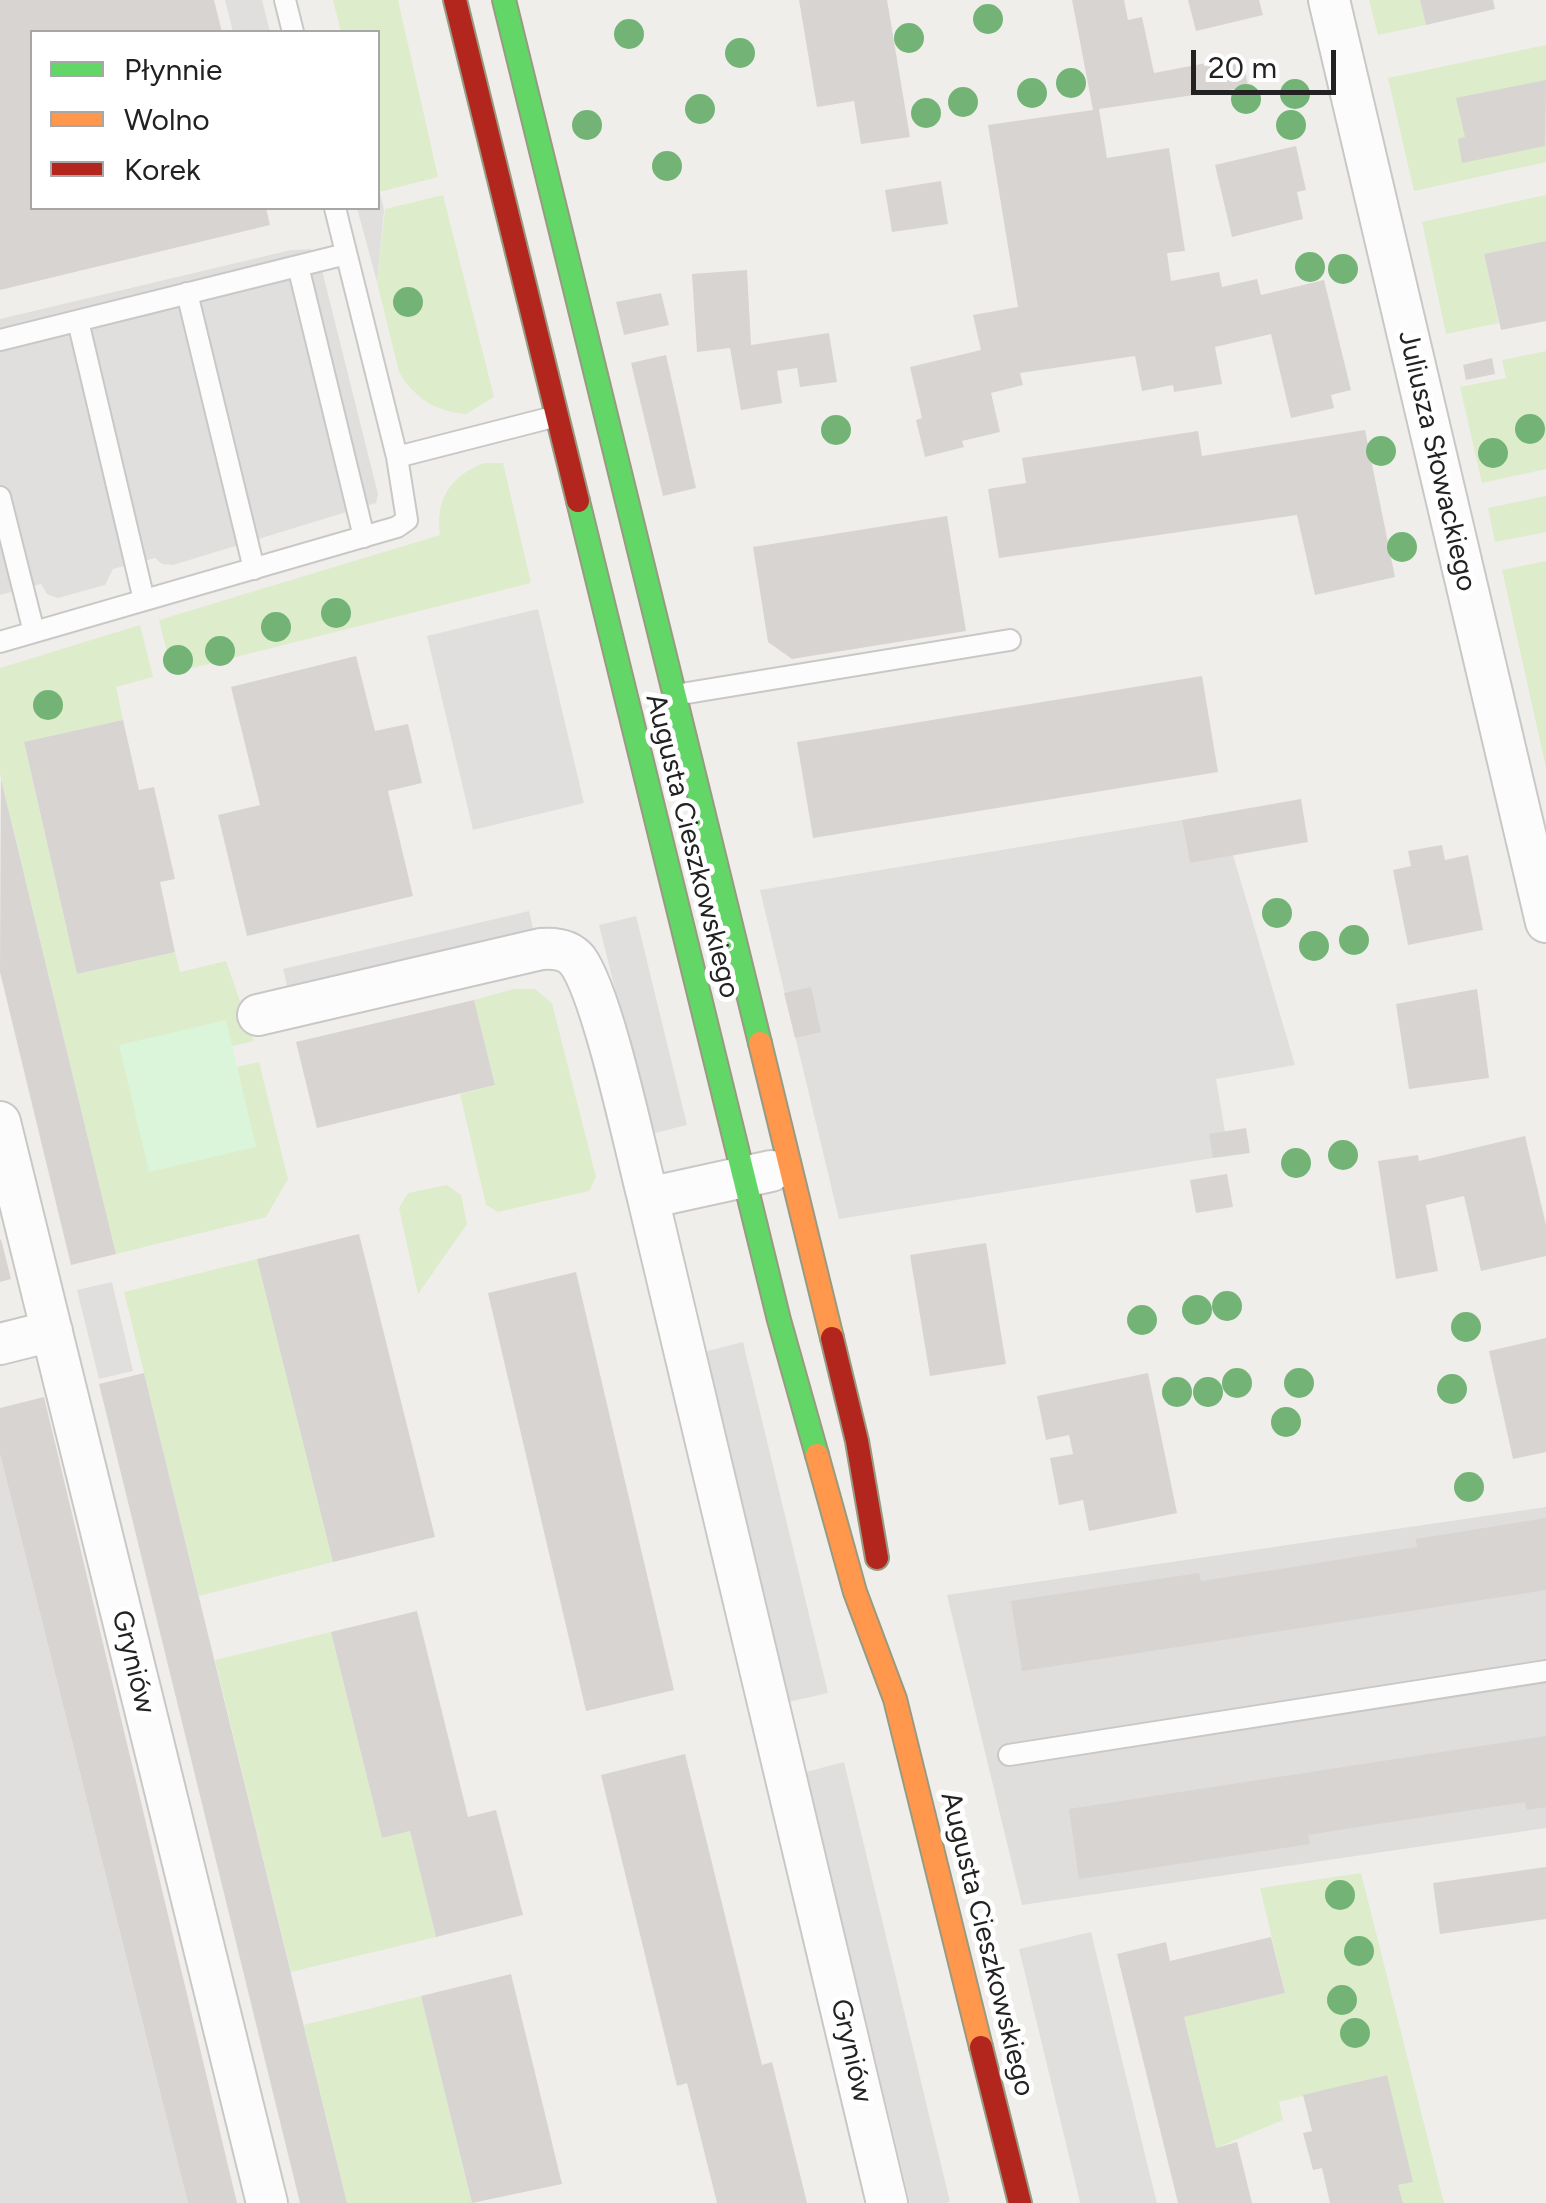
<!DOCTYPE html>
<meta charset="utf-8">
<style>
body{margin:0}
#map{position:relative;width:1546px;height:2203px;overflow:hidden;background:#f0eeeb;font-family:Figtree,sans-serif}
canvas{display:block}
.legend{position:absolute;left:30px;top:30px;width:350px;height:180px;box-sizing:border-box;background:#fff;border:2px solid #a7a7a7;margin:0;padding:12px 18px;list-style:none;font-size:30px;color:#222}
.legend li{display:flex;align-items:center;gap:20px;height:50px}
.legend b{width:50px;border:2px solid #a7a7a7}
.scale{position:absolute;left:1191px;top:50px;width:145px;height:45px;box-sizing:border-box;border:5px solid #222;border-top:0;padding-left:12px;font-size:30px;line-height:35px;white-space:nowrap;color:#222;-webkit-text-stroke:8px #fff;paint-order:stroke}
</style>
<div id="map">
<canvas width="1546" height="2203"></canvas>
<ul class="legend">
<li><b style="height:12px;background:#63d668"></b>Płynnie</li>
<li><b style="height:12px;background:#ff974d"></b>Wolno</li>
<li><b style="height:12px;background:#b3261e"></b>Korek</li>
</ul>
<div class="scale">20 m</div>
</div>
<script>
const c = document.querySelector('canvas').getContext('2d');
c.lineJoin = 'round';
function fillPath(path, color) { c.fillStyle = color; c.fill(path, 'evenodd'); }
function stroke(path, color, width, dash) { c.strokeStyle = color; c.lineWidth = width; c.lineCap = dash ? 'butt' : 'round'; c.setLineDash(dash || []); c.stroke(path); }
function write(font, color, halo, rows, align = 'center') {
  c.font = font + ' Figtree,sans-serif'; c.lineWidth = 10; c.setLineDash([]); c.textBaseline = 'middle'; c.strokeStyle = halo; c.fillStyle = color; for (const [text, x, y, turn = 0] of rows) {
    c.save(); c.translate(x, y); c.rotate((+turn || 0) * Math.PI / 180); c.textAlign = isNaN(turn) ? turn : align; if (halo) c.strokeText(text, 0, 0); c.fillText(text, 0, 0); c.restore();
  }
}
fillPath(new Path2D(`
 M 1546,1507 L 1546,1828 L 1022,1905 L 947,1595 Z`), '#dfdedc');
fillPath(new Path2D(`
 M 333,0 L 398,0 L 438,177 L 379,192 L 378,32 L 341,32 Z
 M 1369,0 L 1420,0 L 1426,25 L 1378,35 Z
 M 1546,45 L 1546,162 L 1414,191 L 1388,78 Z
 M 443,195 L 494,397 L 466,414 C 435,411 415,399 399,372 L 377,282 L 385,209 Z
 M 1546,195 L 1546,241 L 1484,254 L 1499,323 L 1446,334 L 1422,222 Z
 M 1546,351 L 1546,469 L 1482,483 L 1460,387 L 1506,378 L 1502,360 Z
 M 484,463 L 503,463 L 531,583 L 172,673 L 159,620 L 440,535 C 435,500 450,476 484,463 Z
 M 1546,496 L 1546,532 L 1495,542 L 1488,508 Z
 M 1546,561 L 1546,768 L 1502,570 Z
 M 140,625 L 153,677 L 116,687 L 123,720 L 24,743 L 77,974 L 175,952 L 180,972 L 226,961 L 254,1041 L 232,1046 L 225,1021 L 255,1147 L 237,1067 L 259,1062 L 288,1179 L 266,1217 L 116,1254 L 0,774 L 0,668 Z
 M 514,989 L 535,989 L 552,1003 L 596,1177 L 589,1191 L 498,1212 L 486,1205 L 460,1094 L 495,1085 L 474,1000 Z
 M 447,1185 L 461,1195 L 467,1224 L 418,1294 L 399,1208 L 408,1193 Z
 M 257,1259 L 333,1562 L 199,1596 L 124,1292 Z
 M 331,1632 L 382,1838 L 410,1831 L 436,1937 L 291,1972 L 215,1660 Z
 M 1361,1873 L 1444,2203 L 1403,2203 L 1398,2185 L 1412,2182 L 1386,2075 L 1279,2102 L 1283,2120 L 1216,2148 L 1184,2017 L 1285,1993 L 1260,1888 Z
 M 421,1996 L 472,2203 L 347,2203 L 304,2025 Z`), '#ddeccb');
fillPath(new Path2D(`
 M 226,1020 L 256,1147 L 149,1172 L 119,1045 Z`), '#daf5da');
fillPath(new Path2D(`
 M 225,0 L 262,0 L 270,32 L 233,32 Z
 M 378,185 L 384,210 L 377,282 L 357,208 L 378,208 Z
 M 311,249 L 322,270 L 378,494 L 376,503 L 173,565 L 162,564 L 155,558 L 113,569 L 105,585 L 58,598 L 47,594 L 41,584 L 0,595 L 0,319 L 291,250 Z
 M 538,609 L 584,803 L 473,830 L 427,636 Z
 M 1182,820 L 1190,863 L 1233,855 L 1295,1065 L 1216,1079 L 1225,1132 L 1210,1134 L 1213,1158 L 839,1219 L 760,890 Z
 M 529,911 L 535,937 L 289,994 L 283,969 Z
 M 636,916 L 687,1125 L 651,1134 L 599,925 Z
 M 112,1282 L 133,1371 L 99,1379 L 77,1290 Z
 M 743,1342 L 828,1693 L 788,1702 L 704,1352 Z
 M 0,1454 L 188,2203 L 0,2203 Z
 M 844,1762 L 950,2202 L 945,2203 L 910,2203 L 806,1772 Z
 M 1091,1932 L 1147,2163 L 1157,2203 L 1080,2203 L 1075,2181 L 1019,1949 Z`), '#e0dfde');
fillPath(new Path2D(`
 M 0,0 L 214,0 L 222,32 L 32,32 L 32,208 L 266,208 L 270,225 L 0,290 Z
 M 799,0 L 887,0 L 910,137 L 861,144 L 854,101 L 817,107 Z
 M 1072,0 L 1124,0 L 1128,20 L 1142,17 L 1154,73 L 1243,56 L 1248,87 L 1099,109 L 1107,158 L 1169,148 L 1185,251 L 1167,253 L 1171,281 L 1219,272 L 1222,287 L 1257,279 L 1261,295 L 1324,280 L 1351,390 L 1331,395 L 1334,408 L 1291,418 L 1271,334 L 1215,347 L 1222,384 L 1174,392 L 1173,385 L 1142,391 L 1135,356 L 1020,373 L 1023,385 L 991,393 L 1000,432 L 962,441 L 964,447 L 925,457 L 916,420 L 922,418 L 910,367 L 981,350 L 973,315 L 1018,307 L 988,125 L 1093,110 Z
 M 1188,0 L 1259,0 L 1263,15 L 1196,31 Z
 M 1420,0 L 1493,0 L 1495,9 L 1426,25 Z
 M 1546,80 L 1545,146 L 1462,163 L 1458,139 L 1465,137 L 1456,98 Z
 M 1296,146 L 1306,190 L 1297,192 L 1303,219 L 1232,237 L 1215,165 Z
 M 941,181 L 948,224 L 892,232 L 885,190 Z
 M 1546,241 L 1546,321 L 1501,330 L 1484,254 Z
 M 747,270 L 751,345 L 829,333 L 837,382 L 800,387 L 797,368 L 777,371 L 782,403 L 741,410 L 730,348 L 697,352 L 692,274 Z
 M 661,293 L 669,325 L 624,335 L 616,302 Z
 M 666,355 L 696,488 L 663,496 L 631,363 Z
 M 1492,358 L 1495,374 L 1466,380 L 1463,365 Z
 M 1365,430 L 1395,577 L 1315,595 L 1297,515 L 999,558 L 988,489 L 1026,483 L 1022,458 L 1198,431 L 1202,456 Z
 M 947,516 L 966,631 L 792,659 L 768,642 L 753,547 Z
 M 356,656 L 375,731 L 408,724 L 422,783 L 388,791 L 413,896 L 247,936 L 218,815 L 260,805 L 231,687 Z
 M 1202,676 L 1218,772 L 813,838 L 797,742 Z
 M 123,720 L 139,790 L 154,787 L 175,879 L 160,882 L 175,952 L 77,974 L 24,742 Z
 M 1,779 L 116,1254 L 71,1265 L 0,972 Z
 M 1301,799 L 1308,842 L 1190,863 L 1182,820 Z
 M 1442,845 L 1445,860 L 1468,855 L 1483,930 L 1408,945 L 1393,870 L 1411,866 L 1408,851 Z
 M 811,987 L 821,1032 L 795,1038 L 784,993 Z
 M 1477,989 L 1489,1078 L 1409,1089 L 1396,1004 Z
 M 474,1000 L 495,1085 L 317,1128 L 296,1042 Z
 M 1246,1128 L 1250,1153 L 1213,1158 L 1209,1134 Z
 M 1525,1136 L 1546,1225 L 1546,1256 L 1481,1271 L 1464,1196 L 1426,1205 L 1438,1271 L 1396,1279 L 1378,1161 L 1418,1155 L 1419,1161 Z
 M 1227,1174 L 1233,1207 L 1196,1213 L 1190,1180 Z
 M 359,1234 L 435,1537 L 333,1562 L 257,1259 Z
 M 1,1239 L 11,1279 L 0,1282 L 0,1240 Z
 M 986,1243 L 1006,1364 L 930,1376 L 910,1255 Z
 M 576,1272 L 674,1690 L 586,1711 L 488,1293 Z
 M 1546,1338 L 1546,1452 L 1513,1459 L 1489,1351 Z
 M 144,1373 L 242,1773 L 347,2203 L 300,2203 L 99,1384 Z
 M 1148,1373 L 1177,1513 L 1089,1531 L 1083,1500 L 1059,1505 L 1050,1458 L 1073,1454 L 1069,1435 L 1046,1440 L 1037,1396 Z
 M 44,1397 L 237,2203 L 188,2203 L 0,1454 L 0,1408 Z
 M 1546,1518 L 1546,1590 L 1022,1671 L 1011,1601 L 1199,1573 L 1201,1581 L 1287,1568 L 1417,1547 L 1416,1539 Z
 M 417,1611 L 468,1817 L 496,1810 L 523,1915 L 436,1937 L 410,1831 L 382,1838 L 331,1632 Z
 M 1546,1736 L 1546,1807 L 1527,1810 L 1525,1802 L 1351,1828 L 1308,1835 L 1310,1844 L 1079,1879 L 1069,1809 Z
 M 685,1754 L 762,2065 L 772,2062 L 807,2203 L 717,2203 L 687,2083 L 677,2086 L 601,1775 Z
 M 1546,1867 L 1546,1919 L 1440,1934 L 1433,1883 Z
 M 1271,1937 L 1285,1993 L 1184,2017 L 1216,2148 L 1237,2142 L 1252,2203 L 1178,2203 L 1117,1954 L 1166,1942 L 1170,1961 Z
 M 511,1974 L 562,2184 L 472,2203 L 421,1996 Z
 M 1387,2075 L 1413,2182 L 1398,2185 L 1403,2203 L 1330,2203 L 1322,2168 L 1313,2170 L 1303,2133 L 1312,2131 L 1303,2095 Z`), '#d7d4d2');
const lane = new Path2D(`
 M 285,0 L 293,32
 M 335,208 L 397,457 L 557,416
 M 298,266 L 364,537
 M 187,293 L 254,569
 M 78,321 L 144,600
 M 0,340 L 346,254
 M 0,497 L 34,632
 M 0,642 L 397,527 L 407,520 L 397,457
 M 675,695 L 1010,640
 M 1009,1755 L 1546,1671`);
const street = new Path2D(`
 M 1329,0 L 1546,922
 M 258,1015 L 541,949 C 554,948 568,949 577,960 C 603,994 635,1148 648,1198 L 771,1171
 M 0,1122 L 267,2203
 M 648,1198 L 887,2203
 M 0,1344 L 52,1331`);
const fast = new Path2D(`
 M 504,0 L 760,1043
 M 578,501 L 779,1320 L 817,1455`);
const slow = new Path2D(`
 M 760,1043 L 832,1338
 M 817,1455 L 855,1592 L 895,1699 L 981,2047`);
const jam = new Path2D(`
 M 455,0 L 578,501
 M 832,1338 L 857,1441 L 877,1558
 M 981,2047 L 1020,2203`);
stroke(lane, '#c9c8c7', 24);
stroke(street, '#c9c8c7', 44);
stroke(fast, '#999a82', 26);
stroke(slow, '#999a82', 26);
stroke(jam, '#999a82', 26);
stroke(lane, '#fdfcfc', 20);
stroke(street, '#fdfcfc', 40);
stroke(fast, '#63d668', 22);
stroke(slow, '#ff974d', 22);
stroke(jam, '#b3261e', 22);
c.fillStyle = '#73b476';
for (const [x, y] of [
 [988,19],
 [629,34],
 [909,38],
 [740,53],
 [1071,83],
 [1032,93],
 [1295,94],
 [1246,99],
 [963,102],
 [700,109],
 [926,113],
 [587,125],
 [1291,125],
 [667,166],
 [1310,267],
 [1343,269],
 [408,302],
 [1530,429],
 [836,430],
 [1381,451],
 [1493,453],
 [1402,547],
 [336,613],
 [276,627],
 [220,651],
 [178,660],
 [48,705],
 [1277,913],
 [1354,940],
 [1314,946],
 [1343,1155],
 [1296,1163],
 [1227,1306],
 [1197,1310],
 [1142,1320],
 [1466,1327],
 [1237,1383],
 [1299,1383],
 [1452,1389],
 [1177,1392],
 [1208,1392],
 [1286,1422],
 [1469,1487],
 [1340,1895],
 [1359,1951],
 [1342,2000],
 [1355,2033]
]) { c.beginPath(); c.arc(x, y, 15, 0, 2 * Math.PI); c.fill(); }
write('28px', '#222', '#fff', [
 ["Juliusza Słowackiego",1437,461,77],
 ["Augusta Cieszkowskiego",692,846,76],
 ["Gryniów",133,1662,76],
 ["Augusta Cieszkowskiego",987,1944,76],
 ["Gryniów",851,2051,77]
]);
</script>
